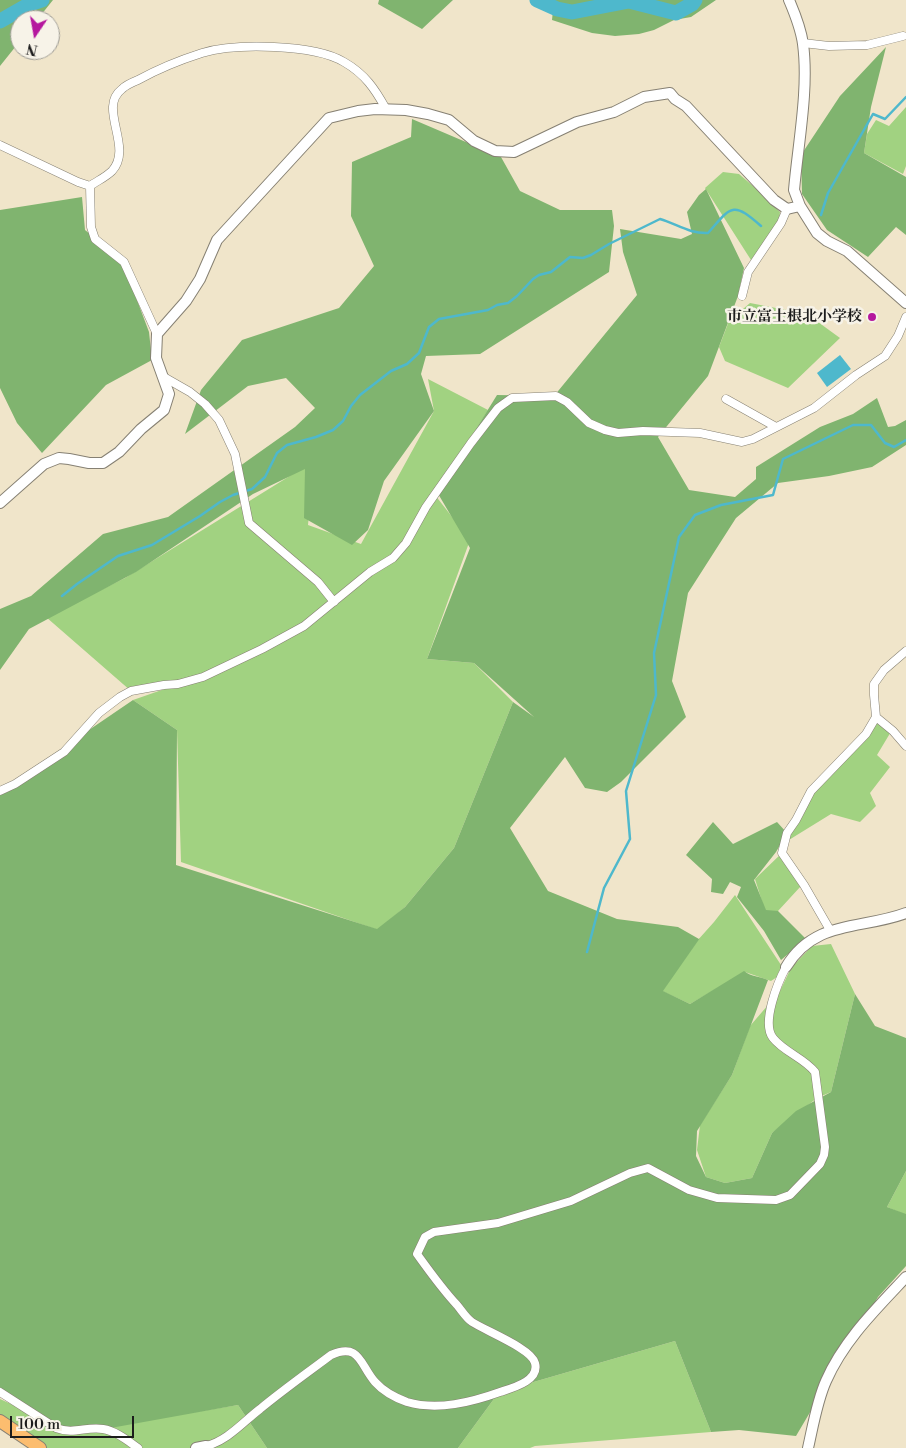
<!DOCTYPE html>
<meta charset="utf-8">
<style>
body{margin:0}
#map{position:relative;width:906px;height:1448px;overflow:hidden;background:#f0e5ca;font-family:"Libre Bodoni",serif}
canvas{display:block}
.north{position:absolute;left:10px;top:10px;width:50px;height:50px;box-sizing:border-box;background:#f7f3e8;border:1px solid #9f9d96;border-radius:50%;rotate:192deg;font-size:14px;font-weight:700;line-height:20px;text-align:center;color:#1c1c1c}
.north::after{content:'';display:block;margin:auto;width:18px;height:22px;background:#b5179e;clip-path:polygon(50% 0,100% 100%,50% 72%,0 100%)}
.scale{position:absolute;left:10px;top:1416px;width:124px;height:22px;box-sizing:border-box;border:2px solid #1c1c1c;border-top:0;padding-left:6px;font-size:15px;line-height:18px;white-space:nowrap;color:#1c1c1c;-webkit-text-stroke:4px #f7f3e8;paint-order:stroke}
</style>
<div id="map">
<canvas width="906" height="1448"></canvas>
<div class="north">N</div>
<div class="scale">100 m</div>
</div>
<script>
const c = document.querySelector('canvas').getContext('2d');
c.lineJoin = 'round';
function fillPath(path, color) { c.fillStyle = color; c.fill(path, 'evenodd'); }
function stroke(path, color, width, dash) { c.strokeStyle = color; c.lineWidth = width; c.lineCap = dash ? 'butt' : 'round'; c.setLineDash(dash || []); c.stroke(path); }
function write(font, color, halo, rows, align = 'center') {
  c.font = font + ' "Libre Bodoni","Noto Serif JP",serif'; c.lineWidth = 5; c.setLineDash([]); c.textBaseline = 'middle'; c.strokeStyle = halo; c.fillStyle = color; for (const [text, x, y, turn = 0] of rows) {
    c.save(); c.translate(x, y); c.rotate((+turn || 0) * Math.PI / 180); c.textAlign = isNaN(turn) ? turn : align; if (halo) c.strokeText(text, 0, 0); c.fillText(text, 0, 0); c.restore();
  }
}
fillPath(new Path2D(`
 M 906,107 L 906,166 L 903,174 L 864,153 L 867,134 L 876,120 L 889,126 Z
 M 723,172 L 739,174 L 753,186 L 780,212 L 779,222 L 751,260 L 705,188 Z
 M 750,303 L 807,314 L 840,338 L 788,388 L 725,361 L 719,347 L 729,321 Z
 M 428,379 L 488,410 L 435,495 L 470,540 L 427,659 L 474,663 L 513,702 L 454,848 L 405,907 L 378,930 L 181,862 L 177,730 L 133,700 L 179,684 L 131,691 L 46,617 L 125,578 L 314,461 L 308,525 L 361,544 L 434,411 Z
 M 876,719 L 892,730 L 877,755 L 890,767 L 870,793 L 876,806 L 860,822 L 831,814 L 784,843 L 808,797 Z
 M 783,852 L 801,886 L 778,911 L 765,911 L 755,879 Z
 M 735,895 L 783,968 L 777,977 L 771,981 L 745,972 L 690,1004 L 662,991 L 697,941 L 714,922 Z
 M 831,944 L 855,994 L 831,1092 L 817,1098 L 772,1133 L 752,1178 L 725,1183 L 706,1177 L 697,1150 L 700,1125 L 732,1075 L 750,1026 L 780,991 L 791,968 L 812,946 Z
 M 906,1171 L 906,1215 L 887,1207 Z
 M 675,1341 L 711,1432 L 535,1446 L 530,1448 L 458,1448 L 499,1392 Z
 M 0,1399 L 72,1432 L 238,1405 L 267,1448 L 41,1448 L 0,1420 Z`), '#a1d281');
fillPath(new Path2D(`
 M 0,0 L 53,0 L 37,20 L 20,20 L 20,41 L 0,66 Z
 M 379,0 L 453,0 L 422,29 L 378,4 Z
 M 554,0 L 716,0 L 691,17 L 674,20 L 654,30 L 639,34 L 615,36 L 592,33 L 552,20 Z
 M 886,47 L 871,107 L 864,153 L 906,177 L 906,235 L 896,227 L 868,257 L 827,230 L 802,194 L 801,155 L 840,96 Z
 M 412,119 L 501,157 L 520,191 L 560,210 L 612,210 L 614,226 L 609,272 L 480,354 L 426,356 L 421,374 L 434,411 L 384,481 L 368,530 L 352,545 L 304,518 L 305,469 L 253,494 L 136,572 L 29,629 L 0,670 L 0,609 L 31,596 L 103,534 L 168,517 L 295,427 L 315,408 L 286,378 L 248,386 L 185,434 L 201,390 L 242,340 L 339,308 L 374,266 L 351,216 L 352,162 L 411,137 Z
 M 706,189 L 744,268 L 738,296 L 708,376 L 658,437 L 689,490 L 735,497 L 756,479 L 756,467 L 820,427 L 853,414 L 877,398 L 888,427 L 895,426 L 906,420 L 906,445 L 872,467 L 829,476 L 778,483 L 736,518 L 688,593 L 672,681 L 686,717 L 621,782 L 607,792 L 585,788 L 565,757 L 510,828 L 548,891 L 617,919 L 678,927 L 699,939 L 700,938 L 663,991 L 690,1004 L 744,971 C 752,977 759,976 768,980 L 732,1075 L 697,1131 L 696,1156 L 706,1177 L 725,1183 L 752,1178 L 772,1133 L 796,1111 L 831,1092 L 855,994 L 875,1026 L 906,1038 L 906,1171 L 887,1207 L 906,1214 L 906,1266 L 878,1297 L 796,1436 L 739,1430 L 711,1432 L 675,1341 L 499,1392 L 458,1448 L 267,1448 L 238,1405 L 105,1429 L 56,1428 L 0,1393 L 0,789 L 1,790 L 133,700 L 177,730 L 176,865 L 377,929 L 405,907 L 454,848 L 513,702 L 534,717 L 474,663 L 427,659 L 470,548 L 437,492 L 497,395 L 554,396 L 637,295 L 623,252 L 620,229 L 681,239 L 692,234 L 687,212 L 699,195 Z
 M 82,197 L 85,230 L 122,260 L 149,332 L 152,360 L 106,385 L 42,453 L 17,423 L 0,388 L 0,210 Z
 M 713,822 L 733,844 L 777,822 L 787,833 L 776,852 L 754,880 L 766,910 L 778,911 L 806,939 L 781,960 L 764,931 L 737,897 L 741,887 L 730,882 L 723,894 L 711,892 L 712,879 L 686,855 Z`), '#80b46f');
fillPath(new Path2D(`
 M 840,355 L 851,369 L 827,387 L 817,373 Z`), '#4eb8cc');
stroke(new Path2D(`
 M 821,215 L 828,193 L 873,114 L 885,119 L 906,97
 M 62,596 L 77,584 L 118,556 L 152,545 L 200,516 L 220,502 L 233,495 L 252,489 L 265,477 L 277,453 L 287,445 L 316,437 L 333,430 L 343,421 L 351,406 L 360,395 L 391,371 L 407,364 L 419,353 L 429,327 L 439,319 L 488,310 L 497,305 L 508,303 L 517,296 L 533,279 L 539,275 L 551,272 L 570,257 L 583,258 L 591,255 L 609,244 L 660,219 C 677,224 690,234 708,233 C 731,207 732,200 761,226
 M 587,952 L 604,888 L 630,839 L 626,791 L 656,695 L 654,653 L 679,537 L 695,515 L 721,505 L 773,495 L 783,459 L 853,425 L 871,425 L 885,443 L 894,447 L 906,440`), '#4eb8cc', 2.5);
stroke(new Path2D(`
 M 537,0 L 557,9 L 572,12 L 629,1 L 676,13 L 692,4 L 695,0
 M 0,21 L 30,4 L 42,0`), '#4eb8cc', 15);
const minor = new Path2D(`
 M 803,43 L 829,46 L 867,45 L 903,36
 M 0,145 L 78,182 L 90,186 C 97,181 106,177 112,171 C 134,147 97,108 122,89 C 126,85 133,82 138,80 C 158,69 180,60 202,53 C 235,43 314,44 344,62 C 365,74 375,89 386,109
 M 90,186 L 91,227 L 95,239 L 124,262 L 157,334
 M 742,296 L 748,272 L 781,223 L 787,209
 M 162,376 L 190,392 L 205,404 L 219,420 L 235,454 L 249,523 L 318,582 L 334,602
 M 726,399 L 776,427
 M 876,717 L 893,731 L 906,746
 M 0,791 L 15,784 L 64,752 L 99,713 L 120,697 L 131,691 L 164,685 L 178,684 L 203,677 L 262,649 L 304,626 L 370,572 L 393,558 L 406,543 L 426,507 L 471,443 L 498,408 L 512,398 L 556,396 L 567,402 L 589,423 L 605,430 L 618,433 L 643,431 L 700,433 L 742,442 L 753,439 L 814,408 L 856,375 L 885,356 L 898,336 L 906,317
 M 830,930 L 804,885 L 782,853 L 787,833 L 796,820 L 811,791 L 866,734 L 876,717 L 874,695 L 874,684 L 884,670 L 906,651
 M 0,1392 L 56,1428 C 74,1435 86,1426 103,1429 C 116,1431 128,1441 138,1448
 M 206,1446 C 227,1441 243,1422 260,1409 C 283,1390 307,1373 331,1355 C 360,1342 360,1365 375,1382 C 383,1391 396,1398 407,1402 C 438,1411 472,1402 500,1392 C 512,1388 540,1381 535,1363 C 532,1349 486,1331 472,1322 C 466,1318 462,1311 457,1305 C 442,1289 430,1272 417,1254 L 425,1237 L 434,1232 L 498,1223 L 571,1201 L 630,1173 L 648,1168 L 689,1190 L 717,1198 L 776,1200 L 790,1195 L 820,1164 L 824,1155 L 825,1147 L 815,1072 C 804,1058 784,1052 773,1038 C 761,1023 778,982 786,967`);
const tertiary = new Path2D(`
 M 789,0 C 795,14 801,29 803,44 C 809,89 798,144 794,190 L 800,206 L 817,233 L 827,241 L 847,251 L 906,303
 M 0,503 L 44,464 L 59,458 L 69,459 L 89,463 L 103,463 L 119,452 L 141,429 L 164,410 L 169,394 L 156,358 L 157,334 L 186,301 L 200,279 L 217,240 L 329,118 L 358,111 L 375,109 L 406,110 L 428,114 L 449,120 L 474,141 L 495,151 L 514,152 L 577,122 L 614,112 L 644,97 L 670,93 L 675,99 L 686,106 L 774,200 L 787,209 L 800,206
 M 786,967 C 815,919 861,930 906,913
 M 196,1448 L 206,1446
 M 808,1448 C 813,1426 817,1401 826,1381 C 844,1340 876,1309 906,1277`);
const trunk = new Path2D(`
 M 0,1421 L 40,1448`);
stroke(minor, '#868073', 9);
stroke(tertiary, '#868073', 12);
stroke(trunk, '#868073', 14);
stroke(minor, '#fff', 8);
stroke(tertiary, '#fff', 10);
stroke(trunk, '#fcbd6f', 12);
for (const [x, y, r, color] of [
 [872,317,5,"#b5179e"]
]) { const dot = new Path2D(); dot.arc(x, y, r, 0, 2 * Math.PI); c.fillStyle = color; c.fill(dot); stroke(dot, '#f7f3e8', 2); }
write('bold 15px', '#1c1c1c', '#f7f3e8', [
 ["市立富士根北小学校",862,317]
], 'right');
</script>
